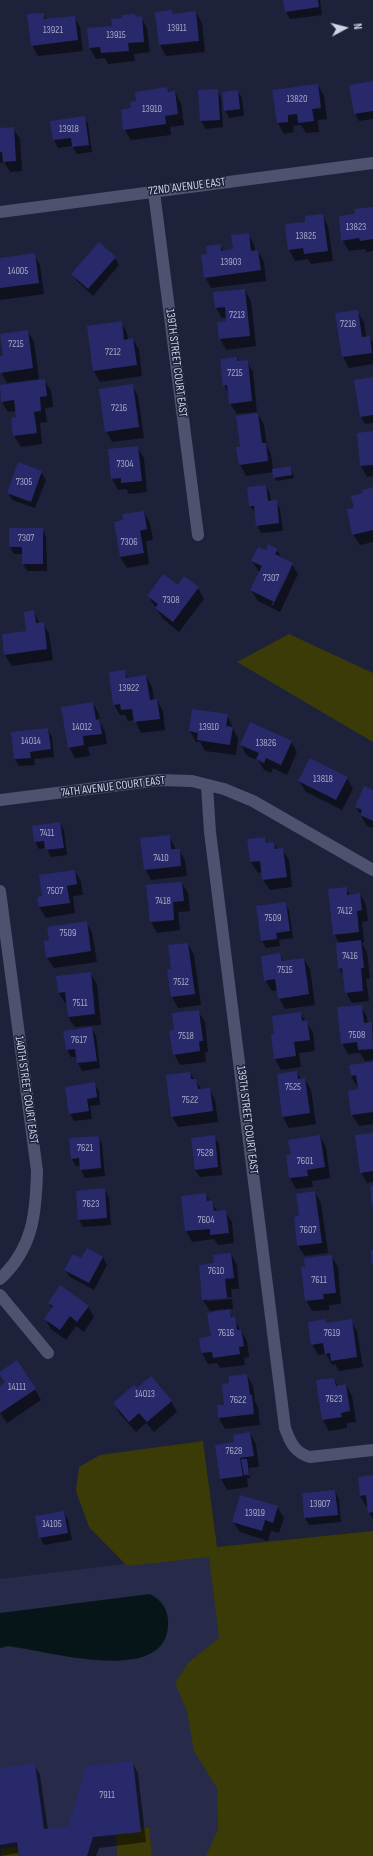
<!DOCTYPE html>
<style>
body{margin:0}
#map{position:relative;width:373px;height:1856px;overflow:hidden;background:#1e213a;font-family:"Sofia Sans Condensed",sans-serif}
canvas{display:block}
.north{position:absolute;left:325px;top:8px;width:40px;height:40px;-webkit-text-stroke:3px #1e213a;paint-order:stroke;rotate:83deg;font-size:11px;font-weight:700;line-height:16px;text-align:center;color:#d0d3e4}
.north::after{content:'';display:block;margin:auto;width:14px;height:18px;background:#d0d3e4;clip-path:polygon(50% 0,100% 100%,50% 72%,0 100%)}
</style>
<div id="map">
<canvas width="373" height="1856"></canvas>
<div class="north">N</div>
</div>
<script>
const c = document.querySelector('canvas').getContext('2d');
c.lineJoin = 'round';
function fillPath(path, color) { c.fillStyle = color; c.fill(path, 'evenodd'); }
function stroke(path, color, width, dash) { c.strokeStyle = color; c.lineWidth = width; c.lineCap = dash ? 'butt' : 'round'; c.setLineDash(dash || []); c.stroke(path); }
function write(font, color, halo, rows, align = 'center') {
  c.font = font + ' "Sofia Sans Condensed",sans-serif'; c.lineWidth = 3; c.setLineDash([]); c.textBaseline = 'middle'; c.strokeStyle = halo; c.fillStyle = color; for (const [text, x, y, turn = 0] of rows) {
    c.save(); c.translate(x, y); c.rotate((+turn || 0) * Math.PI / 180); c.textAlign = isNaN(turn) ? turn : align; if (halo) c.strokeText(text, 0, 0); c.fillText(text, 0, 0); c.restore();
  }
}
fillPath(new Path2D(`
 M 215,1553 L 251,1856 L 0,1856 L 0,1579 Z`), '#272a49');
fillPath(new Path2D(`
 M 289,634 L 373,673 L 373,742 L 237,662 Z
 M 203,1441 L 217,1547 L 373,1531 L 373,1856 L 206,1856 L 218,1829 L 217,1788 L 194,1751 L 187,1711 L 175,1683 L 188,1663 L 219,1638 L 209,1557 L 127,1566 L 89,1527 L 76,1491 L 79,1467 L 100,1455 Z
 M 149,1827 L 152,1856 L 117,1856 L 116,1834 L 140,1828 Z
 M 17,1847 L 19,1856 L 1,1856 L 1,1849 Z`), '#3a3b07');
fillPath(new Path2D(`
 M 150,1594 C 163,1601 169,1611 168,1626 C 165,1684 55,1653 20,1648 L 8,1646 L 0,1648 L 0,1613 Z`), '#061618');
fillPath(new Path2D(`
 M 284,0 L 320,0 L 322,15 L 290,19 L 286,12 Z
 M 172,11 L 174,15 L 196,12 L 202,23 L 205,52 L 166,56 L 160,45 L 156,13 Z
 M 43,14 L 47,20 L 74,17 L 80,27 L 83,51 L 38,56 L 32,45 Z
 M 134,15 L 136,18 L 141,17 L 147,28 L 150,52 L 134,54 L 135,61 L 108,64 L 105,58 L 96,59 L 90,48 L 88,29 L 113,27 Z
 M 373,82 L 373,119 L 359,121 L 355,114 Z
 M 318,85 L 324,96 L 327,119 L 318,120 L 319,132 L 306,133 L 301,125 L 293,126 L 294,132 L 284,134 L 278,123 L 273,91 Z
 M 167,89 L 169,92 L 175,92 L 181,103 L 184,125 L 170,127 L 171,135 L 131,140 L 124,129 L 132,109 L 137,102 Z
 M 217,90 L 221,98 L 223,127 L 206,129 L 201,121 L 200,91 Z
 M 238,91 L 242,98 L 244,116 L 229,118 L 225,110 Z
 M 84,117 L 88,124 L 92,152 L 77,154 L 72,146 L 58,148 L 54,140 L 51,122 Z
 M 13,128 L 20,139 L 22,171 L 10,172 L 4,162 L 0,163 L 0,129 Z
 M 373,208 L 373,251 L 367,252 L 365,249 L 349,251 L 342,240 L 356,215 Z
 M 322,215 L 328,226 L 333,261 L 311,264 L 308,259 L 295,261 L 289,250 L 307,222 Z
 M 248,234 L 254,245 L 255,251 L 258,251 L 264,262 L 266,281 L 211,288 L 205,277 L 208,255 L 220,245 L 224,252 L 234,250 Z
 M 99,244 L 115,258 L 119,265 L 93,296 L 77,281 L 72,274 Z
 M 34,255 L 40,265 L 44,294 L 0,300 L 0,259 Z
 M 245,290 L 251,301 L 256,346 L 226,350 L 220,339 L 227,322 L 227,318 L 222,318 L 216,308 Z
 M 357,311 L 364,322 L 366,337 L 369,337 L 373,343 L 373,364 L 349,368 L 343,357 Z
 M 121,322 L 127,333 L 128,340 L 133,339 L 139,350 L 142,376 L 100,382 L 94,371 Z
 M 28,331 L 34,342 L 39,379 L 7,383 L 1,372 L 0,357 L 4,356 Z
 M 237,358 L 239,362 L 247,361 L 253,372 L 257,412 L 237,414 L 230,403 L 229,395 L 224,385 Z
 M 373,378 L 373,423 L 365,424 L 361,417 L 355,381 Z
 M 44,380 L 51,391 L 53,407 L 45,408 L 47,422 L 40,423 L 42,444 L 21,447 L 14,436 L 12,419 L 18,418 L 17,411 L 8,412 L 2,402 Z
 M 132,385 L 138,396 L 144,438 L 112,442 L 106,431 Z
 M 258,414 L 264,425 L 267,446 L 271,454 L 273,469 L 291,467 L 294,478 L 276,481 L 273,472 L 246,476 L 240,465 L 237,448 L 241,448 Z
 M 373,432 L 373,476 L 367,477 L 361,466 Z
 M 137,447 L 144,458 L 147,492 L 129,494 L 126,489 L 118,490 L 112,479 Z
 M 41,472 L 46,480 L 35,508 L 12,500 L 8,492 Z
 M 266,486 L 270,494 L 271,502 L 276,501 L 280,509 L 283,531 L 261,533 L 257,525 L 256,513 L 250,506 Z
 M 373,488 L 373,542 L 360,545 L 353,535 L 355,508 L 364,494 Z
 M 144,512 L 150,523 L 153,540 L 146,541 L 149,564 L 127,568 L 120,557 L 124,521 Z
 M 42,529 L 46,536 L 47,571 L 27,571 L 23,564 L 23,554 L 14,554 L 10,547 Z
 M 277,550 L 282,559 L 292,564 L 298,574 L 280,612 L 258,601 L 251,590 L 260,573 L 252,561 L 266,552 ZM 289,569 L 291,569 L 273,606 L 271,606 Z
 M 178,586 L 198,588 L 204,599 L 179,632 L 163,619 L 148,596 Z
 M 34,612 L 40,624 L 43,623 L 49,634 L 53,660 L 12,666 L 5,655 L 3,635 L 27,632 Z
 M 124,671 L 128,678 L 146,676 L 152,687 L 154,700 L 157,700 L 163,711 L 165,730 L 141,733 L 135,720 L 128,721 L 125,715 L 120,715 L 114,705 Z
 M 93,703 L 99,714 L 100,723 L 105,731 L 107,744 L 88,747 L 90,756 L 75,758 L 69,747 Z
 M 227,715 L 238,739 L 236,755 L 205,751 L 200,742 L 196,742 L 190,731 Z
 M 48,729 L 52,737 L 54,757 L 34,759 L 35,765 L 19,766 L 15,759 L 12,733 Z
 M 291,741 L 297,752 L 287,775 L 273,768 L 271,773 L 264,770 L 258,760 L 247,756 L 241,745 Z
 M 347,778 L 353,789 L 342,810 L 306,792 L 299,781 Z
 M 373,791 L 373,828 L 367,826 L 356,807 Z
 M 60,823 L 64,830 L 67,855 L 51,857 L 46,848 L 39,849 L 35,842 L 33,827 Z
 M 169,836 L 176,850 L 179,850 L 185,860 L 187,876 L 151,880 L 145,869 Z
 M 265,838 L 268,844 L 274,843 L 278,850 L 282,849 L 289,860 L 292,887 L 270,890 L 263,880 L 262,872 L 258,873 L 251,862 L 248,840 Z
 M 75,871 L 81,882 L 83,895 L 73,896 L 75,913 L 46,918 L 39,907 L 43,897 Z
 M 182,883 L 188,893 L 190,911 L 178,912 L 180,930 L 157,933 L 151,922 Z
 M 346,888 L 350,895 L 360,894 L 366,905 L 368,921 L 362,922 L 364,942 L 362,943 L 367,952 L 370,979 L 366,979 L 369,1001 L 352,1003 L 346,992 L 344,977 L 339,968 L 340,944 L 334,934 Z
 M 285,903 L 289,910 L 293,938 L 279,940 L 280,946 L 266,948 L 262,941 L 257,907 Z
 M 86,922 L 92,932 L 97,962 L 54,968 L 47,958 L 50,941 Z
 M 188,944 L 194,955 L 201,1005 L 178,1008 L 172,997 L 172,970 Z
 M 280,954 L 284,962 L 304,959 L 310,969 L 315,1005 L 285,1009 L 279,998 L 278,990 L 272,991 L 265,980 Z
 M 90,973 L 97,984 L 101,1025 L 75,1027 L 68,1017 L 67,1003 L 65,1003 L 58,992 Z
 M 361,1006 L 367,1017 L 368,1024 L 372,1023 L 373,1025 L 373,1060 L 365,1061 L 360,1053 L 348,1054 L 342,1043 Z
 M 198,1011 L 205,1022 L 208,1052 L 205,1052 L 206,1062 L 180,1065 L 174,1054 L 175,1031 Z
 M 300,1013 L 313,1032 L 315,1051 L 299,1053 L 301,1067 L 281,1070 L 275,1059 L 272,1036 L 276,1035 Z
 M 91,1028 L 96,1035 L 100,1068 L 82,1071 L 78,1063 L 77,1057 L 71,1057 L 67,1050 L 64,1032 Z
 M 373,1064 L 373,1124 L 359,1126 L 352,1115 L 349,1092 L 359,1090 L 351,1076 Z
 M 296,1072 L 301,1079 L 305,1079 L 311,1090 L 316,1124 L 289,1128 L 283,1117 L 280,1097 Z
 M 190,1073 L 202,1090 L 209,1089 L 215,1100 L 218,1122 L 178,1127 L 172,1116 Z
 M 94,1083 L 99,1091 L 100,1105 L 90,1106 L 92,1119 L 74,1121 L 70,1114 Z
 M 373,1134 L 373,1182 L 367,1183 L 361,1172 Z
 M 214,1136 L 219,1144 L 222,1175 L 200,1177 L 195,1170 Z
 M 320,1136 L 326,1147 L 330,1178 L 312,1181 L 313,1187 L 296,1189 L 290,1178 L 287,1156 L 292,1155 Z
 M 98,1137 L 102,1144 L 105,1176 L 85,1178 L 81,1170 L 81,1166 L 76,1166 L 72,1159 Z
 M 104,1189 L 109,1197 L 111,1225 L 83,1227 L 79,1220 Z
 M 315,1193 L 321,1203 L 328,1253 L 305,1256 L 298,1246 L 300,1217 Z
 M 205,1194 L 218,1212 L 225,1211 L 232,1222 L 234,1243 L 218,1245 L 214,1239 L 192,1242 L 186,1231 L 182,1197 Z
 M 231,1254 L 237,1265 L 239,1289 L 231,1289 L 232,1297 L 207,1299 L 207,1301 L 232,1299 L 233,1309 L 228,1309 L 247,1341 L 249,1357 L 244,1358 L 245,1365 L 220,1368 L 217,1363 L 208,1364 L 202,1353 L 200,1339 L 212,1337 L 224,1309 L 210,1311 L 203,1300 L 200,1265 L 215,1264 Z
 M 331,1256 L 338,1267 L 341,1304 L 329,1305 L 329,1310 L 312,1311 L 306,1300 Z
 M 103,1257 L 107,1265 L 94,1290 L 70,1277 L 65,1270 L 82,1260 Z
 M 49,1303 L 88,1306 L 94,1317 L 84,1332 L 76,1326 L 66,1340 L 51,1329 L 45,1319 L 52,1308 Z
 M 325,1320 L 327,1324 L 351,1321 L 357,1331 L 363,1367 L 339,1371 L 335,1364 L 332,1365 L 326,1354 L 318,1355 L 312,1344 Z
 M 0,1373 L 35,1389 L 41,1400 L 7,1423 L 0,1413 L 0,1387 L 6,1383 Z
 M 247,1375 L 253,1386 L 255,1401 L 258,1407 L 260,1425 L 225,1429 L 219,1418 L 218,1406 L 225,1406 L 231,1384 Z
 M 334,1379 L 338,1386 L 346,1385 L 352,1396 L 356,1422 L 347,1423 L 347,1428 L 329,1431 L 323,1420 L 317,1381 Z
 M 171,1401 L 177,1412 L 154,1432 L 146,1423 L 136,1432 L 120,1414 L 114,1403 Z
 M 250,1433 L 256,1444 L 259,1467 L 249,1468 L 250,1473 L 247,1474 L 247,1476 L 250,1475 L 250,1478 L 247,1478 L 248,1487 L 227,1490 L 221,1479 L 216,1446 L 235,1443 Z
 M 373,1476 L 373,1519 L 369,1513 L 368,1506 L 367,1507 L 360,1496 Z
 M 335,1491 L 339,1499 L 341,1522 L 309,1525 L 305,1518 Z
 M 277,1507 L 284,1518 L 279,1533 L 271,1531 L 268,1541 L 240,1532 L 233,1522 Z
 M 64,1512 L 68,1520 L 72,1540 L 44,1545 L 40,1537 Z
 M 132,1762 L 138,1773 L 146,1842 L 99,1848 L 96,1856 L 20,1856 L 19,1853 L 0,1856 L 0,1769 L 34,1764 L 40,1775 L 48,1830 L 69,1827 Z`), '#0007');
fillPath(new Path2D(`
 M 283,0 L 318,0 L 319,7 L 285,12 Z
 M 172,10 L 173,14 L 196,11 L 199,41 L 159,45 L 155,12 Z
 M 44,13 L 44,19 L 75,16 L 78,40 L 31,46 L 27,14 Z
 M 135,14 L 135,17 L 142,16 L 144,42 L 128,43 L 129,51 L 101,53 L 100,47 L 89,48 L 87,28 L 112,26 L 111,19 L 122,18 L 122,15 Z
 M 373,81 L 373,111 L 354,114 L 349,85 Z
 M 318,84 L 321,108 L 312,109 L 314,121 L 298,123 L 297,114 L 288,115 L 288,122 L 277,123 L 272,90 Z
 M 167,87 L 168,92 L 175,91 L 178,114 L 165,116 L 166,124 L 123,130 L 121,110 L 131,108 L 130,102 L 136,101 L 135,92 Z
 M 218,89 L 220,120 L 200,121 L 198,90 Z
 M 238,90 L 240,109 L 224,111 L 222,92 Z
 M 85,116 L 89,145 L 72,147 L 71,138 L 53,140 L 50,121 Z
 M 14,127 L 16,161 L 3,162 L 2,152 L 0,152 L 0,128 Z
 M 373,207 L 373,239 L 360,241 L 359,238 L 341,241 L 339,216 L 355,214 L 354,209 Z
 M 323,214 L 328,251 L 304,254 L 303,248 L 288,250 L 285,224 L 305,222 L 305,216 Z
 M 249,233 L 251,251 L 258,250 L 261,270 L 204,278 L 201,255 L 207,254 L 206,246 L 221,244 L 221,251 L 233,249 L 231,235 Z
 M 99,242 L 116,257 L 88,289 L 71,274 Z
 M 35,253 L 39,283 L 0,288 L 0,258 Z
 M 245,289 L 250,336 L 219,339 L 217,322 L 226,321 L 225,307 L 215,308 L 213,292 Z
 M 358,310 L 362,337 L 370,336 L 372,353 L 342,357 L 335,313 Z
 M 122,321 L 124,340 L 133,338 L 137,365 L 93,371 L 87,326 Z
 M 28,330 L 33,368 L 0,373 L 0,356 L 3,355 L 0,334 Z
 M 237,357 L 237,361 L 248,360 L 252,401 L 229,404 L 227,385 L 223,386 L 220,359 Z
 M 373,377 L 373,415 L 360,417 L 354,380 Z
 M 45,379 L 47,396 L 40,397 L 41,411 L 34,412 L 37,433 L 13,436 L 11,418 L 16,417 L 14,400 L 1,402 L 0,385 Z
 M 133,384 L 139,427 L 105,432 L 99,389 Z
 M 258,413 L 262,443 L 266,443 L 268,461 L 239,465 L 236,447 L 240,447 L 236,416 Z
 M 373,431 L 373,465 L 360,466 L 357,433 Z
 M 138,446 L 142,481 L 121,483 L 121,478 L 111,479 L 108,449 Z
 M 18,462 L 42,471 L 31,502 L 7,493 Z
 M 291,466 L 292,475 L 273,478 L 272,469 Z
 M 266,485 L 268,501 L 277,500 L 279,523 L 256,526 L 254,506 L 249,506 L 247,487 Z
 M 373,487 L 373,530 L 352,535 L 347,509 L 354,508 L 351,496 L 363,493 L 362,490 Z
 M 144,511 L 147,529 L 140,531 L 144,553 L 120,557 L 114,522 L 123,520 L 122,514 Z
 M 9,528 L 43,528 L 43,564 L 22,564 L 22,547 L 9,547 Z
 M 268,544 L 278,549 L 275,554 L 293,563 L 274,602 L 250,590 L 262,566 L 251,561 L 258,547 L 266,550 Z
 M 163,574 L 178,585 L 184,576 L 199,587 L 173,622 L 155,608 L 158,604 L 147,596 Z
 M 34,610 L 36,623 L 44,622 L 47,649 L 4,655 L 2,634 L 26,631 L 24,612 Z
 M 125,670 L 126,678 L 146,675 L 150,700 L 157,699 L 160,719 L 134,722 L 132,709 L 121,710 L 120,704 L 113,705 L 109,672 Z
 M 93,702 L 96,720 L 99,719 L 102,734 L 83,736 L 84,745 L 68,748 L 61,707 Z
 M 192,709 L 228,714 L 226,726 L 233,727 L 230,745 L 197,740 L 198,733 L 189,731 Z
 M 250,722 L 292,741 L 281,765 L 266,758 L 264,763 L 256,759 L 259,753 L 240,745 Z
 M 48,728 L 51,749 L 30,752 L 31,758 L 14,759 L 11,732 Z
 M 310,758 L 348,777 L 336,800 L 298,781 Z
 M 364,786 L 373,790 L 373,821 L 360,815 L 362,810 L 355,807 Z
 M 60,822 L 64,848 L 45,850 L 44,841 L 34,842 L 32,826 Z
 M 170,835 L 171,849 L 180,849 L 181,866 L 144,870 L 140,838 Z
 M 265,837 L 266,843 L 274,842 L 275,849 L 283,848 L 287,877 L 262,880 L 260,861 L 250,862 L 247,839 Z
 M 75,870 L 77,884 L 67,886 L 70,903 L 39,907 L 37,897 L 42,896 L 39,875 Z
 M 182,882 L 184,901 L 173,902 L 174,920 L 150,922 L 146,885 Z
 M 347,887 L 347,895 L 360,893 L 362,910 L 357,911 L 359,932 L 333,935 L 328,889 Z
 M 286,902 L 290,931 L 276,933 L 277,939 L 261,941 L 256,906 Z
 M 87,921 L 91,951 L 46,958 L 44,941 L 49,940 L 47,927 Z
 M 361,940 L 364,968 L 361,968 L 363,991 L 345,993 L 342,968 L 338,969 L 336,943 Z
 M 188,943 L 195,994 L 171,997 L 167,969 L 171,969 L 168,945 Z
 M 280,953 L 282,961 L 304,958 L 309,994 L 278,999 L 275,979 L 264,981 L 261,956 Z
 M 91,972 L 95,1014 L 68,1017 L 65,992 L 58,993 L 56,976 Z
 M 362,1005 L 364,1023 L 372,1022 L 373,1049 L 358,1050 L 357,1042 L 341,1044 L 337,1007 Z
 M 199,1010 L 203,1041 L 199,1041 L 200,1051 L 173,1055 L 169,1031 L 174,1030 L 172,1013 Z
 M 301,1012 L 302,1021 L 307,1020 L 310,1040 L 294,1042 L 296,1056 L 274,1059 L 271,1035 L 274,1034 L 272,1016 Z
 M 92,1027 L 97,1061 L 77,1063 L 75,1049 L 66,1050 L 63,1031 Z
 M 373,1062 L 373,1112 L 351,1115 L 348,1091 L 358,1089 L 356,1075 L 351,1076 L 349,1065 Z
 M 297,1071 L 298,1079 L 305,1078 L 310,1113 L 282,1117 L 277,1074 Z
 M 190,1072 L 191,1079 L 196,1079 L 198,1089 L 210,1088 L 213,1111 L 171,1117 L 166,1075 Z
 M 95,1082 L 97,1097 L 87,1099 L 89,1111 L 69,1114 L 65,1087 Z
 M 373,1133 L 373,1171 L 360,1173 L 355,1135 Z
 M 215,1135 L 218,1167 L 195,1170 L 191,1138 Z
 M 320,1135 L 325,1167 L 307,1170 L 308,1176 L 289,1178 L 286,1155 L 291,1155 L 288,1140 Z
 M 99,1136 L 101,1168 L 80,1170 L 79,1158 L 71,1159 L 69,1138 Z
 M 370,1186 L 373,1186 L 373,1205 L 372,1205 Z
 M 105,1188 L 107,1218 L 78,1220 L 76,1191 Z
 M 315,1191 L 322,1243 L 297,1246 L 294,1217 L 299,1216 L 296,1194 Z
 M 206,1193 L 207,1201 L 212,1200 L 214,1211 L 226,1210 L 229,1233 L 210,1235 L 210,1229 L 185,1231 L 181,1196 Z
 M 87,1248 L 103,1257 L 89,1283 L 64,1270 L 73,1254 L 81,1258 Z
 M 371,1251 L 373,1251 L 373,1264 L 372,1264 Z
 M 231,1253 L 234,1278 L 225,1279 L 227,1298 L 202,1300 L 199,1265 L 214,1263 L 213,1255 Z
 M 332,1255 L 336,1293 L 323,1294 L 324,1299 L 305,1301 L 301,1267 L 305,1267 L 304,1258 Z
 M 60,1285 L 89,1306 L 77,1322 L 70,1316 L 60,1330 L 44,1319 L 53,1306 L 48,1303 Z
 M 230,1309 L 231,1317 L 235,1316 L 237,1330 L 241,1329 L 244,1346 L 239,1347 L 240,1354 L 213,1358 L 212,1352 L 201,1353 L 199,1338 L 211,1336 L 207,1313 Z
 M 325,1319 L 326,1323 L 352,1319 L 357,1357 L 331,1361 L 330,1353 L 325,1354 L 323,1343 L 311,1345 L 308,1322 Z
 M 17,1360 L 36,1389 L 0,1413 L 0,1386 L 5,1382 L 0,1375 L 0,1372 Z
 M 247,1374 L 250,1395 L 252,1395 L 254,1414 L 218,1418 L 217,1405 L 224,1405 L 222,1384 L 229,1383 L 229,1376 Z
 M 151,1376 L 172,1401 L 147,1422 L 139,1413 L 129,1422 L 113,1403 L 134,1385 L 137,1388 Z
 M 334,1378 L 336,1386 L 346,1384 L 350,1411 L 341,1413 L 342,1417 L 322,1420 L 316,1380 Z
 M 250,1432 L 254,1456 L 240,1458 L 243,1476 L 220,1479 L 215,1445 L 234,1442 L 233,1435 Z
 M 241,1459 L 247,1459 L 249,1474 L 244,1475 Z
 M 373,1475 L 373,1512 L 368,1513 L 366,1495 L 360,1496 L 358,1477 Z
 M 335,1490 L 338,1515 L 304,1518 L 302,1493 Z
 M 240,1495 L 278,1506 L 273,1523 L 265,1520 L 262,1531 L 232,1522 Z
 M 64,1511 L 68,1533 L 39,1538 L 35,1516 Z
 M 133,1761 L 141,1832 L 93,1837 L 87,1856 L 19,1856 L 17,1842 L 0,1845 L 0,1768 L 35,1763 L 44,1829 L 69,1826 L 86,1766 Z`), '#28296b');
stroke(new Path2D(`
 M 154,192 L 198,535
 M 0,212 L 373,163
 M 207,786 L 210,832 L 285,1428 C 290,1442 295,1453 310,1457 L 373,1450
 M 0,800 L 160,780 L 192,781 L 224,789 L 253,801 L 373,870
 M 0,891 L 37,1171 C 36,1214 33,1248 0,1279
 M 0,1295 L 48,1353`), '#4e526e', 12);
write('10px', '#a6a8c6', null, [
 ["13911",177,28],
 ["13921",53,30],
 ["13915",116,35],
 ["13820",297,99],
 ["13910",152,109],
 ["13918",69,129],
 ["13823",356,227],
 ["13825",306,236],
 ["13903",231,262],
 ["14005",18,271],
 ["7213",237,315],
 ["7216",348,324],
 ["7215",16,344],
 ["7212",113,352],
 ["7215",235,373],
 ["7216",119,408],
 ["7304",125,464],
 ["7305",24,482],
 ["7307",26,538],
 ["7306",129,542],
 ["7307",271,578],
 ["7308",171,600],
 ["13922",129,688],
 ["14012",82,727],
 ["13910",209,727],
 ["14014",31,741],
 ["13826",266,743],
 ["13818",323,779],
 ["7411",47,833],
 ["7410",161,858],
 ["7507",55,891],
 ["7418",163,901],
 ["7412",345,911],
 ["7509",273,918],
 ["7509",68,933],
 ["7416",350,956],
 ["7515",285,970],
 ["7512",181,982],
 ["7511",80,1003],
 ["7508",357,1035],
 ["7518",186,1036],
 ["7617",79,1040],
 ["7525",293,1087],
 ["7522",190,1100],
 ["7621",85,1148],
 ["7528",205,1153],
 ["7601",305,1161],
 ["7623",91,1204],
 ["7604",206,1220],
 ["7607",308,1230],
 ["7610",216,1271],
 ["7611",319,1280],
 ["7616",226,1333],
 ["7619",332,1333],
 ["14111",17,1387],
 ["14013",145,1394],
 ["7623",334,1399],
 ["7622",238,1400],
 ["7628",234,1451],
 ["13907",320,1504],
 ["13919",255,1513],
 ["14105",52,1524],
 ["7911",107,1795]
]);
write('12px', '#d0d3e4', '#1e213a', [
 ["72ND AVENUE EAST",187,187,-7],
 ["139TH STREET COURT EAST",176,363,83],
 ["74TH AVENUE COURT EAST",113,787,-7],
 ["140TH STREET COURT EAST",26,1090,82],
 ["139TH STREET COURT EAST",247,1120,83]
]);
</script>
